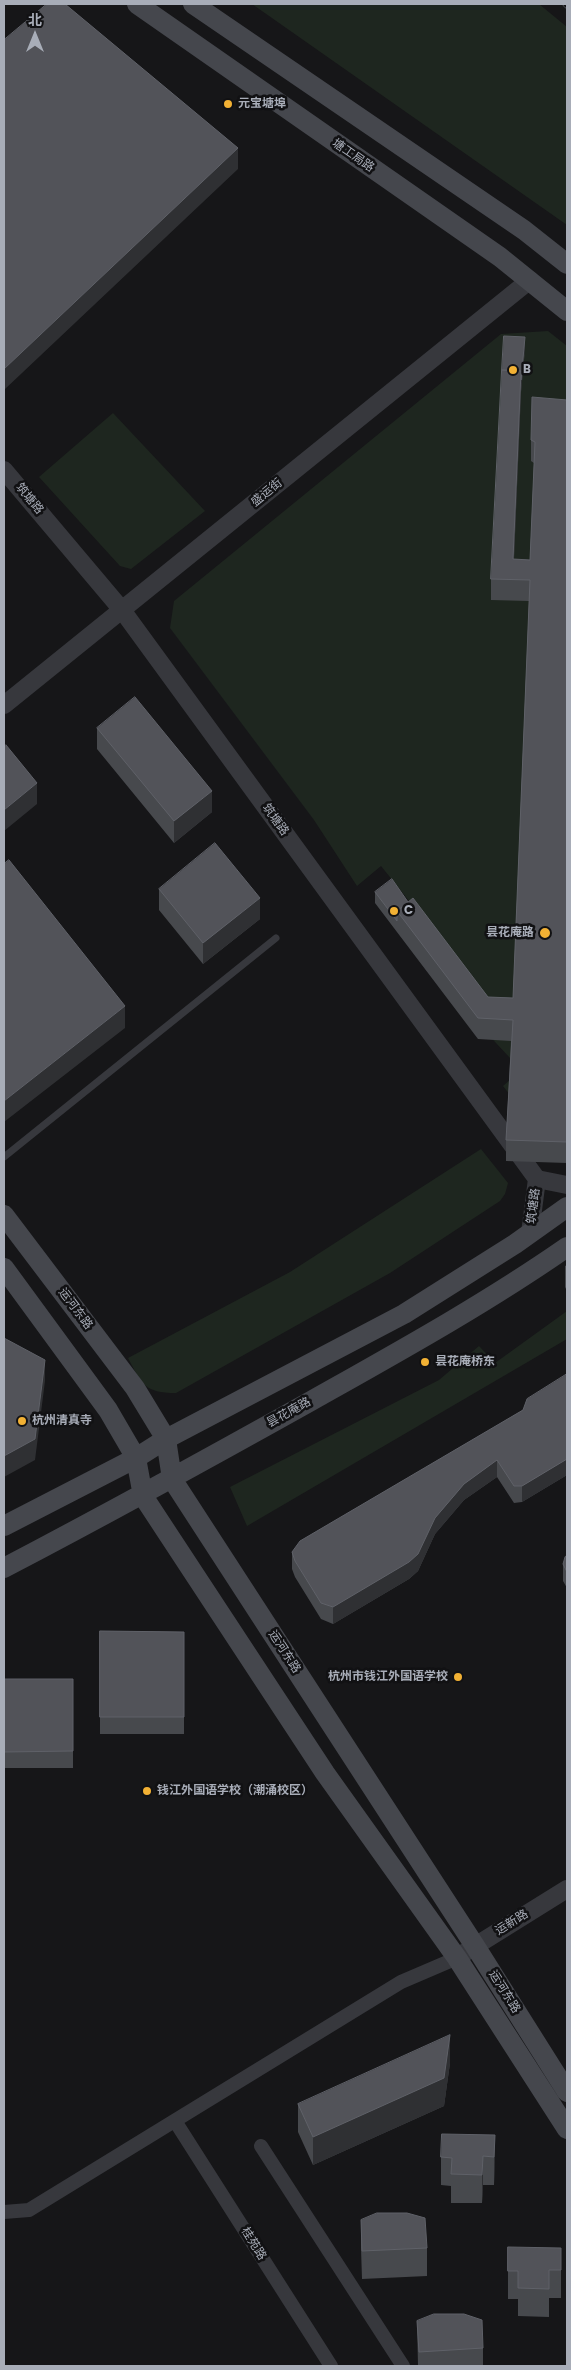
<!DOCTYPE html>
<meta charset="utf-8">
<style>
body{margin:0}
#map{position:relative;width:571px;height:2370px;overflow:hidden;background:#161618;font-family:Poppins,"Noto Sans SC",sans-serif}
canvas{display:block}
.frame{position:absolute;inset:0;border:5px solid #a8adb8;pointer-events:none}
.north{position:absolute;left:10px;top:10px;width:50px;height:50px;-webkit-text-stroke:4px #111113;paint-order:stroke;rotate:0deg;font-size:14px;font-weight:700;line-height:20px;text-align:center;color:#a8adb8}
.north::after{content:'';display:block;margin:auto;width:18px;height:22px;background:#a8adb8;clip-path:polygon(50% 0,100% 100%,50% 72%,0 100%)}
</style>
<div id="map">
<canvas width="571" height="2370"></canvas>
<div class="frame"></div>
<div class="north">北</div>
</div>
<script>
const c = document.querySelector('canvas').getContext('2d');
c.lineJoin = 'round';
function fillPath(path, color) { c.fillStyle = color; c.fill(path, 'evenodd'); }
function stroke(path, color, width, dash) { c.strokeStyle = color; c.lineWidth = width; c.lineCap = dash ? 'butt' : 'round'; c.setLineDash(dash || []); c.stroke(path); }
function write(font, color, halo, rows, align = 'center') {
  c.font = font + ' Poppins,"Noto Sans SC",sans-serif'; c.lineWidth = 5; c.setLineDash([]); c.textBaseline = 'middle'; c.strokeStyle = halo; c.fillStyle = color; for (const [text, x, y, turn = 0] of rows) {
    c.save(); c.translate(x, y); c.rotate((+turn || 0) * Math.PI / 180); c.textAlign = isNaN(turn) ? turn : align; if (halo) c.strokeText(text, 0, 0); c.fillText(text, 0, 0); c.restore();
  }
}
fillPath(new Path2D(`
 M 252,4 L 539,4 L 567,27 L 567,225 Z
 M 548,331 L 567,346 L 567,1156 L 555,1152 L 503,1086 L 513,1077 L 510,1058 L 440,983 L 463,968 L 381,866 L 357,886 L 314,820 L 170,628 L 174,601 L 501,334 Z
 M 113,413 L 205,511 L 131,569 L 120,566 L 39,477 Z
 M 481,1149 L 508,1183 L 505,1194 L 500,1201 L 390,1273 L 176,1393 C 144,1393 142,1384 128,1358 L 290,1272 Z
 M 567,1311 L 567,1339 L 247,1526 L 230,1487 L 439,1380 L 479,1346 L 495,1363 Z`), '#1e261f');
stroke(new Path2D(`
 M 4,1157 L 276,938`), '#37383d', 7);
stroke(new Path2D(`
 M 175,2121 L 331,2366
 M 261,2146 L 403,2366
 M 4,2212 L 29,2210 L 401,1982 L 457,1958`), '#37383d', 14);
stroke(new Path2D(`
 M 4,470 L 122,610 L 537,1179 L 567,1185
 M 4,705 L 530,280
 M 530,1233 L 537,1179
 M 464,1953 L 567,1889`), '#37383d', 18);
stroke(new Path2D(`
 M 137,4 L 500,257 L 567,311
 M 193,4 L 524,230 L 567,264
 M 4,1215 L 135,1388 L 166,1439 L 172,1479 L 475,1946 L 567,2092
 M 4,1268 L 108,1410 L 136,1458 L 143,1496 L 325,1773 L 457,1958 L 567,2129
 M 4,1526 L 136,1458 L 166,1439 L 404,1314 L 515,1244 L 567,1207
 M 4,1568 C 107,1514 209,1458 311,1401 C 398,1352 485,1304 567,1247`), '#45474d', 20);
const rail = new Path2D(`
 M 565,4 L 567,6`);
stroke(rail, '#4a4c52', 5.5);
stroke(rail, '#111113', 4, [11]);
fillPath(new Path2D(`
 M 525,349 L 521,392 L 514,559 L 530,560 L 534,463 L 531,461 L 531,440 L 567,400 L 567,1163 L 506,1161 L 506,1140 L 511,1041 L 478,1039 L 375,903 L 375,892 L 408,902 L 488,997 L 513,998 L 529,601 L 491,600 L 491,579 Z
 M 97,728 L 212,812 L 174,843 L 97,749 Z
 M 159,889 L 260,919 L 203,964 L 159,910 Z
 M 567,1265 L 567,1291 L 565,1287 L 565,1266 Z
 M 567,1374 L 567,1475 L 522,1502 L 514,1503 L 497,1477 L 464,1500 L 435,1534 L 418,1571 L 409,1579 L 333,1624 L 321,1619 L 295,1577 L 292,1569 L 292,1552 L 523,1410 Z
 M 567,1556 L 567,1588 L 563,1581 L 563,1564 Z
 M 100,1631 L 184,1632 L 184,1734 L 100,1734 Z
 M 4,1679 L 73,1679 L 73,1768 L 4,1768 Z
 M 450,2063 L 444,2106 L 313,2165 L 298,2132 L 298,2104 Z
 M 495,2135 L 494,2185 L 483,2185 L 482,2203 L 451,2203 L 451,2186 L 441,2185 L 441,2157 Z
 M 361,2220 L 427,2248 L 427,2276 L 362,2279 L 361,2248 Z
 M 561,2248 L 561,2298 L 549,2298 L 549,2317 L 518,2316 L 518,2299 L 508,2299 L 508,2271 Z
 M 417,2321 L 483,2348 L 483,2366 L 418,2366 Z`), '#47494d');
fillPath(new Path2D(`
 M 238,148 L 238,169 L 4,390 L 4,369 Z
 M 525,337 L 525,349 L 521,392 L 513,580 L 513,559 L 521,371 Z
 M 37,783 L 37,804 L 4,831 L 4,810 Z
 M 212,791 L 212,812 L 174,843 L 174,821 Z
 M 260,898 L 260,919 L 203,964 L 203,943 Z
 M 125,1006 L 125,1028 L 4,1122 L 4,1101 Z
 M 45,1360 L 45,1381 L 35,1460 L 4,1477 L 4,1456 Z
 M 567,1459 L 567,1475 L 522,1502 L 522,1486 Z
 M 497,1460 L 497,1477 L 464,1500 L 435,1534 L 418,1571 L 409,1579 L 333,1624 L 333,1607 L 435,1518 L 464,1484 Z
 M 450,2035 L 450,2063 L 444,2106 L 313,2165 L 313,2137 Z
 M 495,2135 L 495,2163 L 494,2185 L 494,2157 Z
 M 483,2156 L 483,2185 L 482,2203 L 482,2175 Z`), '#2f3033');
const building = new Path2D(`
 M 47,4 L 65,4 L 238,148 L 4,369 L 4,40 Z
 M 504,336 L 525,337 L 521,380 L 521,371 L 502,370 Z
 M 502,370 L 521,371 L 513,559 L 530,560 L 535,442 L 531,440 L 532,397 L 567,400 L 567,1142 L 506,1140 L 513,1020 L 478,1018 L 397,911 L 413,898 L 488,997 L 513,998 L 530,580 L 491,579 Z
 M 135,697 L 212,791 L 174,821 L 97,728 Z
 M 6,745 L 37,783 L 4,810 L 4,747 Z
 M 215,843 L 260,898 L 203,943 L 159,889 Z
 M 9,860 L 125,1006 L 4,1101 L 4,864 Z
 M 392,879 L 408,902 L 397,911 L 397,921 L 375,892 Z
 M 4,1338 L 45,1360 L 35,1439 L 4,1456 Z
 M 567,1374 L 567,1459 L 522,1486 L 514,1486 L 497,1460 L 464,1484 L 435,1518 L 418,1554 L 409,1562 L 333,1607 L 321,1603 L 295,1561 L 292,1552 L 300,1541 L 523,1410 L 527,1399 Z
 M 567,1556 L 567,1572 L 563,1564 L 565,1557 Z
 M 100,1631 L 184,1632 L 184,1717 L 100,1717 Z
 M 4,1679 L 73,1679 L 73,1751 L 4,1752 Z
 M 450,2035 L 444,2078 L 313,2137 L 298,2104 Z
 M 442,2134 L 495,2135 L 494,2157 L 483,2156 L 482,2175 L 451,2174 L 452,2158 L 441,2157 Z
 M 377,2213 L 407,2213 L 425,2218 L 427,2248 L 362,2251 L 361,2220 Z
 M 508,2247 L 561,2248 L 561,2270 L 549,2270 L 549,2289 L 518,2288 L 518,2271 L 508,2271 Z
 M 434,2314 L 464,2314 L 482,2320 L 483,2348 L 419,2352 L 417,2321 Z`);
fillPath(building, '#525359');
stroke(building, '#5f6168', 1);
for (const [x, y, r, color] of [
 [228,104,5,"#f2b134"],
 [513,370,5,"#f2b134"],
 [394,911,5,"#f2b134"],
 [545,933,6,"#f2b134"],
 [425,1362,5,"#f2b134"],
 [22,1421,5,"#f2b134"],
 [458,1677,5,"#f2b134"],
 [147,1791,5,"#f2b134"]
]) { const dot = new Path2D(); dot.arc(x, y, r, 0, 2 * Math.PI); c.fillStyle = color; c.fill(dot); stroke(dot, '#111113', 2); }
write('bold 12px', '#a8adb8', '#111113', [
 ["元宝塘埠",238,104],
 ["B",523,370],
 ["C",404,911],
 ["昙花庵路",534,933,"right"],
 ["昙花庵桥东",435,1362],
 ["杭州清真寺",32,1421],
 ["杭州市钱江外国语学校",448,1677,"right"],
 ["钱江外国语学校（潮涌校区）",157,1791]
], 'left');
write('12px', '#a8adb8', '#111113', [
 ["塘工局路",353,156,35],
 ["盛运街",267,493,-39],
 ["筑塘路",29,499,50],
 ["筑塘路",275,820,54],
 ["筑塘路",534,1206,-83],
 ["运河东路",75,1309,53],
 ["昙花庵路",289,1413,-29],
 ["运河东路",284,1652,57],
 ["运新路",512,1923,-32],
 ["运河东路",504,1992,58],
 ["桂苑路",253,2244,58]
]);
</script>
